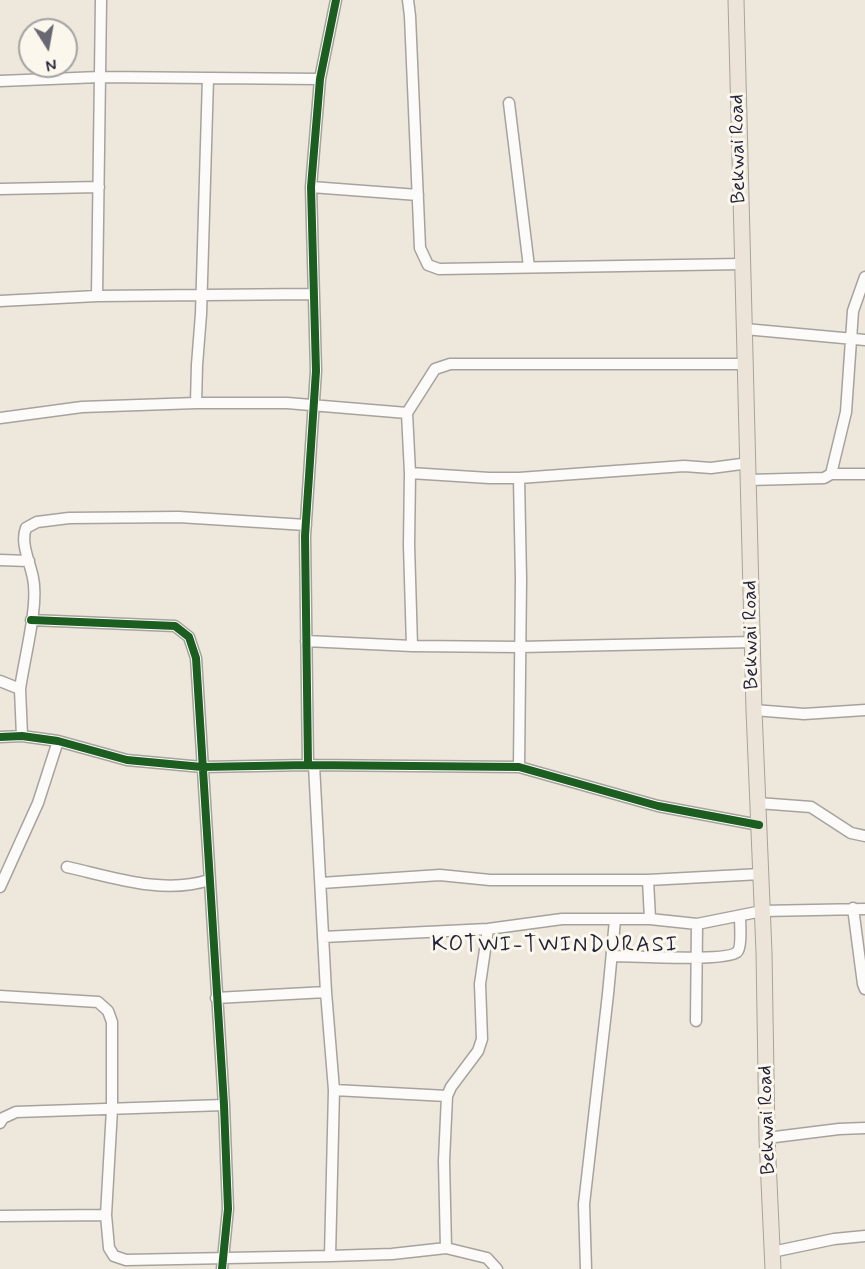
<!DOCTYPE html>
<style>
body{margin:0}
#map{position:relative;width:865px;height:1269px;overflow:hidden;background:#eee7db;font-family:Mynerve,sans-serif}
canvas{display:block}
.north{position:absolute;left:18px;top:18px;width:60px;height:60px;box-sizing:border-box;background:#fbf7ec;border:2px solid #a4a2a5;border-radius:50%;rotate:169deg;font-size:16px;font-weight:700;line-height:24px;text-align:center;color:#22223b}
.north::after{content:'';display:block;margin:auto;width:21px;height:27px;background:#696773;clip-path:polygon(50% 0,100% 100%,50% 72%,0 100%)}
</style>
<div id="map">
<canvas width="865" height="1269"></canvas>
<div class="north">N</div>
</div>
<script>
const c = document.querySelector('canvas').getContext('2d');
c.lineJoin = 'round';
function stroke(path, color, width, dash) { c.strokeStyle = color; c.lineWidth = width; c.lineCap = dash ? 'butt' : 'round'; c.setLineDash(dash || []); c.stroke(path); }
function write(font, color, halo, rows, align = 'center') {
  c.font = font + ' Mynerve,sans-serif'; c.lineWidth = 6; c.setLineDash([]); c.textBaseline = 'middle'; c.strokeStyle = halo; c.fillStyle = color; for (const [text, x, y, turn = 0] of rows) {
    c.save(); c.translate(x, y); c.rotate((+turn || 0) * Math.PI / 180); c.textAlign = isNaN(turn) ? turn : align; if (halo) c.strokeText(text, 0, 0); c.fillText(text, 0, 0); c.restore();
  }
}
const minor = new Path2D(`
 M 408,0 L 410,16 L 420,248 L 428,265 L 439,269 L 742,264
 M 0,81 L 100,77 L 320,79
 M 509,103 L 529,267
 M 311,187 L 418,195
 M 0,189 L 99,187
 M 97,296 L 101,0
 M 0,301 L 97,296 L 313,294
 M 745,329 L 865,340
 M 196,403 L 197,365 L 201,314 L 208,78
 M 407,413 L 435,369 L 450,364 L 745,364
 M 0,418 L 82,407 L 196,403 L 287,403 L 407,413 L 410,473 L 409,545 L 412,646
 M 410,473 L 489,478 L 519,478 L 521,579 L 519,767
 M 831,474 L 865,474
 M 519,478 L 684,466 L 711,468 L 749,463
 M 749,480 L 824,478 L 831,474 L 846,412 L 853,311 L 865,277
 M 0,560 L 29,561
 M 31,620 L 175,626 L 189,637 L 196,658 L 224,1105 L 228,1209 L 222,1269
 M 306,641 L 412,646 L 520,647 L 753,642
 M 0,681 L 20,689 L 22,736
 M 20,689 C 24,659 39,605 33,578 C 30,562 20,543 26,528 L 37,522 L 69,518 L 179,517 L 306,525
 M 754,710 L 804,714 L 865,710
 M 0,737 L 22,736 L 58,741 L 127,760 L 202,767 L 308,765 L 519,767 L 658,806 L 759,825
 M 308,765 L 305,536 L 316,371 L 311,187 L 320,79 L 336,0
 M 314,765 L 326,992 L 334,1090 L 330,1256
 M 758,803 L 811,807 L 851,833 L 865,836
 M 67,867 C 112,877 163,895 209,880
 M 648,880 L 650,919
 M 321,883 L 440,875 L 490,880 L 648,880 L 761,874
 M 0,887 L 38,803 L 58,741
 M 853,908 L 863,984 L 865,989
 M 323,937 L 488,929 L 562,919 L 650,919 L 697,924 L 762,911 L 865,909
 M 612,956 C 631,956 727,962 737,952 C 742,948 740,923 740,916
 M 0,996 L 98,1002 L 108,1011 L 112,1022 L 112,1109 L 106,1215 L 109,1248 L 114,1256 L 126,1260 L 330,1256 L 392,1254 L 446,1248 L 487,1258 L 497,1269
 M 216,998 L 326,992
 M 696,1021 L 697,924
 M 334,1090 L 447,1096
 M 0,1123 L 3,1118 L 16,1112 L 224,1105
 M 767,1138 L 839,1129 L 865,1128
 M 0,1216 L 106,1215
 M 446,1248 L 444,1161 L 447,1096 L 451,1087 L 478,1051 L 482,1039 L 480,984 L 488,929
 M 772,1252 L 834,1239 L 865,1236
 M 586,1269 L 584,1204 L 608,994 L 615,920`);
const highway = new Path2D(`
 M 736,0 L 754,710 L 764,952 L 767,1138 L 773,1269`);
stroke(minor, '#a6a39e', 13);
stroke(highway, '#a6a39e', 17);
stroke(minor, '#fcfbfa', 10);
stroke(highway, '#ece4d9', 15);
stroke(new Path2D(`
 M 31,620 L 175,626 L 189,637 L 196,658 L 224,1105 L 228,1209 L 222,1269
 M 0,737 L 22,736 L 58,741 L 127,760 L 202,767 L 308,765 L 519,767 L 658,806 L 759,825
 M 308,765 L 305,536 L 316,371 L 311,187 L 320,79 L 336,0`), '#1b5e20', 8);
write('20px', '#22223b', '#fbf7ec', [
 ["Bekwai Road",739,149,-91],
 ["Bekwai Road",752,635,-91],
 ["Bekwai Road",768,1120,-92]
]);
c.letterSpacing = '1.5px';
write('22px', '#22223b', '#fbf7ec', [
 ["KOTWI-TWINDURASI",555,946]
]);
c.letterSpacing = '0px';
</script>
